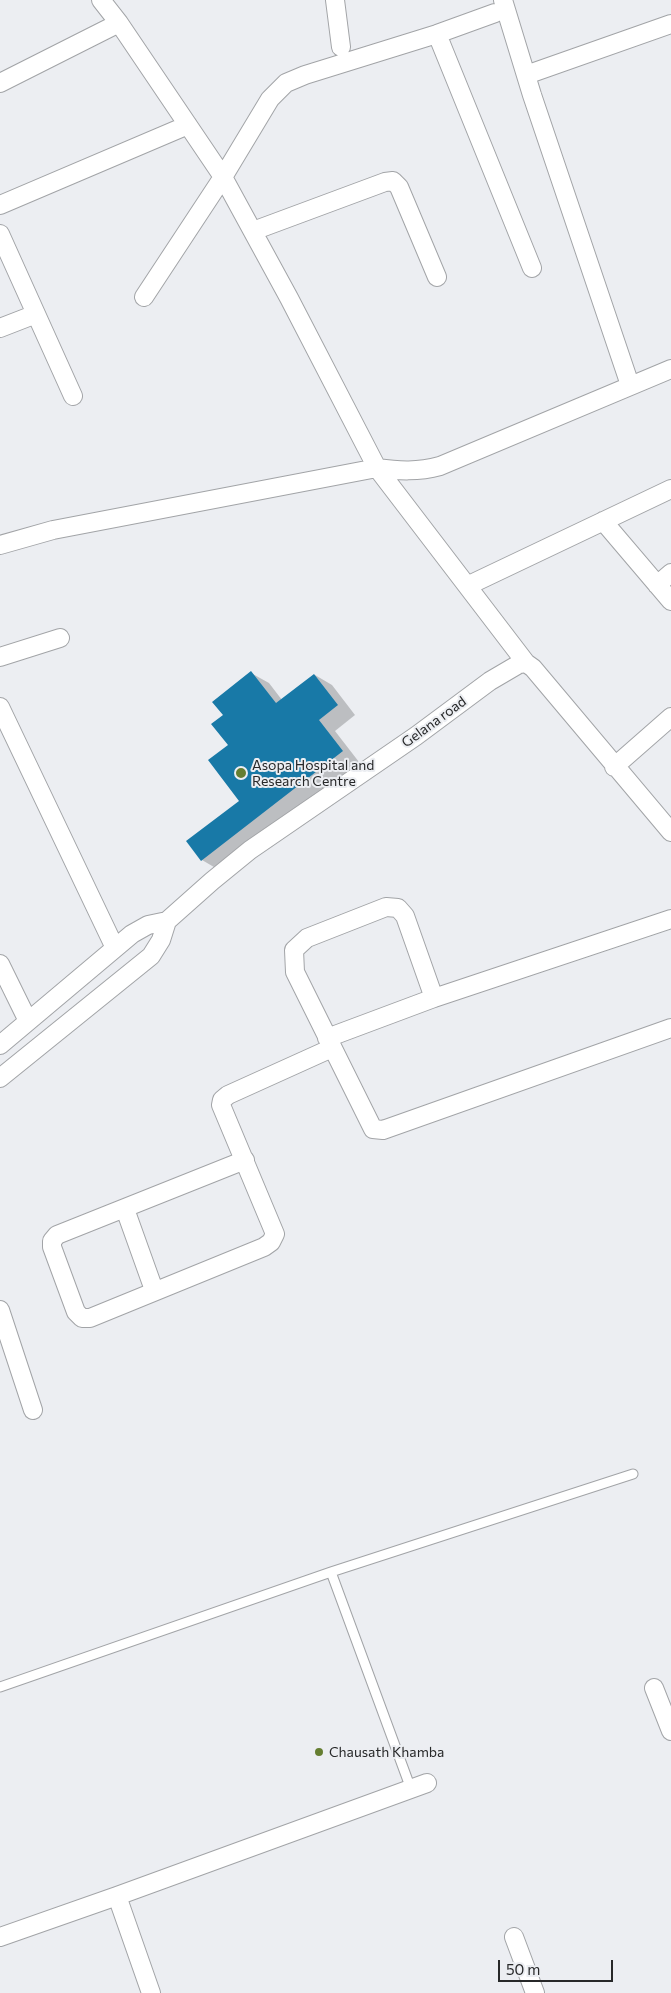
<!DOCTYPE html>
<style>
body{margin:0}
#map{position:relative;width:671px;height:1993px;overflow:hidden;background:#eceef2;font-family:Commissioner,sans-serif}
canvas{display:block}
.scale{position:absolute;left:498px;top:1960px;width:115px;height:22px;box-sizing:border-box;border:2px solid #272829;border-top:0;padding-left:6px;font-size:15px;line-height:18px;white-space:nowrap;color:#272829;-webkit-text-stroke:4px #eceef2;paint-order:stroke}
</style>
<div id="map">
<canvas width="671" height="1993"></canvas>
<div class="scale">50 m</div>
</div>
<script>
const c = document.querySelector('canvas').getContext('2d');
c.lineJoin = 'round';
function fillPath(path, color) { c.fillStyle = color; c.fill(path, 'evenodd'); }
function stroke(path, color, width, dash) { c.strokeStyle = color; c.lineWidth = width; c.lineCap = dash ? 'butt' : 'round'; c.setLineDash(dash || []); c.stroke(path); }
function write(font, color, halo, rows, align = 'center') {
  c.font = font + ' Commissioner,sans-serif'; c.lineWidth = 4; c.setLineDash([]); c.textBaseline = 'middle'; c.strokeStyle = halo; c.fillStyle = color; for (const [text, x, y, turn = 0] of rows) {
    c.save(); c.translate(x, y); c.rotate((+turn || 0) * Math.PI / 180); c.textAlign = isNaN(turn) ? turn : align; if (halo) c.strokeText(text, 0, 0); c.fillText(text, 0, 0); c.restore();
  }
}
fillPath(new Path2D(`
 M 251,673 L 269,683 L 282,700 L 315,675 L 332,685 L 355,715 L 335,731 L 359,762 L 219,870 L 202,860 L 241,801 L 224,716 Z`), '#0003');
fillPath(new Path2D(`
 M 251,671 L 276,703 L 314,674 L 338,705 L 319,720 L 343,751 L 201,861 L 186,841 L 239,801 L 208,760 L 228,745 L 211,724 L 223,715 L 212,702 Z`), '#1879a7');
const lane = new Path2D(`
 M 331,1572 L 411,1789
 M 0,1687 L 331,1572 L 633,1474`);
const street = new Path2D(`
 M 101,0 L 119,23 L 223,177 L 289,298 L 377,468 L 526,663
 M 335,0 L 341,47
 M 503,0 L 532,95 L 630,385
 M 437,34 L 532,268
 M 526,75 L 671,24
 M 0,83 L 119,23
 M 0,205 L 188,125
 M 253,231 L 385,182 L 393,181 L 399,187 L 437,277
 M 0,234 L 73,396
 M 144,297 L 223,177 L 270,99 L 286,83 L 305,75 L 437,34 L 495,13
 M 0,328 L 36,314
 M 603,521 L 671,601
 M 0,545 L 53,530 L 377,468 C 399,471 418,472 440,466 L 671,369
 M 657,585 L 671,573
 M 467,586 L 671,489
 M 0,657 L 60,638
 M 0,707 L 115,948
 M 614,767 L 671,717
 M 0,964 L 28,1021
 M 434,998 L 405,916 L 398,908 L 386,907 L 307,938 L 294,950 L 295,972 L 373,1129 L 383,1130 L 671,1028
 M 327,1038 L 434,998 L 671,919
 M 0,1045 L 132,934 L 148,925 L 167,921 L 212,881 L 250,850 L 416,736 L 490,681 L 519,664 L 526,663 L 533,668 L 671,832
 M 0,1078 L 151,956 L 161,940 L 167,921
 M 245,1160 L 57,1235 L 52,1241 L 52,1247 L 76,1312 L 82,1318 L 90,1318 L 264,1247 L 271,1242 L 275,1234 L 221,1105 L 222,1100 L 228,1095 L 332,1048
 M 125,1209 L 154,1290
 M 0,1310 L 33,1410
 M 654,1688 L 671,1731
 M 117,1896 L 151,1993
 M 0,1937 L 117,1896 L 427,1783
 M 514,1937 L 535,1993`);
stroke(lane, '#a2a4a7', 11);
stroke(street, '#a2a4a7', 20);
stroke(lane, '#fff', 9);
stroke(street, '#fff', 18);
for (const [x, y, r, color] of [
 [241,773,6,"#657e31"],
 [319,1752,5,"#657e31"]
]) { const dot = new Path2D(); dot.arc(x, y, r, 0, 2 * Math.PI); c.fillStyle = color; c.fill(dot); stroke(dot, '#eceef2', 2); }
write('14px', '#272829', '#eceef2', [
 ["Gelana road",434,722,-36]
]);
write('14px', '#272829', '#eceef2', [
 ["Asopa Hospital and",252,765],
 ["Research Centre",252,781],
 ["Chausath Khamba",329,1752]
], 'left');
</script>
